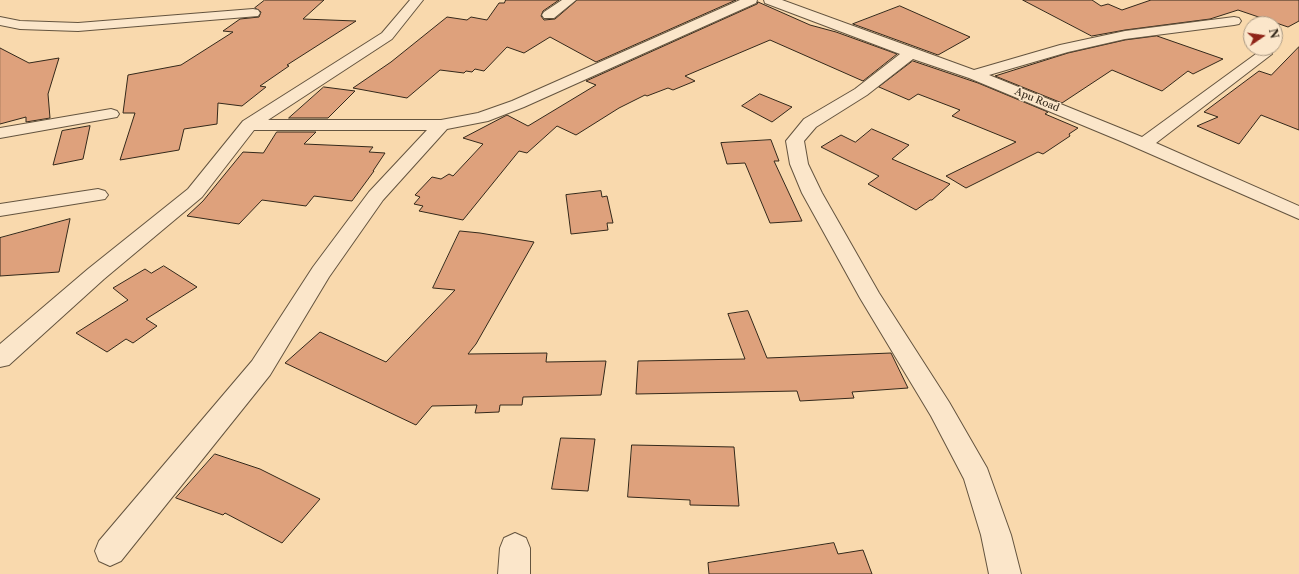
<!DOCTYPE html>
<style>
body{margin:0}
#map{position:relative;width:1299px;height:574px;overflow:hidden;background:#f9d9ad;font-family:"Libre Caslon Text",serif}
canvas{display:block}
.north{position:absolute;left:1243px;top:16px;width:40px;height:40px;box-sizing:border-box;background:#fbe6ca;border:1px solid #ab9a84;border-radius:50%;rotate:77deg;font-size:11px;font-weight:700;line-height:16px;text-align:center;color:#33281a}
.north::after{content:'';display:block;margin:auto;width:14px;height:18px;background:#8f2418;clip-path:polygon(50% 0,100% 100%,50% 72%,0 100%)}
</style>
<div id="map">
<canvas width="1299" height="574"></canvas>
<div class="north">N</div>
</div>
<script>
const c = document.querySelector('canvas').getContext('2d');
c.lineJoin = 'round';
function fillPath(path, color) { c.fillStyle = color; c.fill(path, 'evenodd'); }
function stroke(path, color, width, dash) { c.strokeStyle = color; c.lineWidth = width; c.lineCap = dash ? 'butt' : 'round'; c.setLineDash(dash || []); c.stroke(path); }
function write(font, color, halo, rows, align = 'center') {
  c.font = font + ' "Libre Caslon Text",serif'; c.lineWidth = 3; c.setLineDash([]); c.textBaseline = 'middle'; c.strokeStyle = halo; c.fillStyle = color; for (const [text, x, y, turn = 0] of rows) {
    c.save(); c.translate(x, y); c.rotate((+turn || 0) * Math.PI / 180); c.textAlign = isNaN(turn) ? turn : align; if (halo) c.strokeText(text, 0, 0); c.fillText(text, 0, 0); c.restore();
  }
}
const building = new Path2D(`
 M 265,0 L 324,0 L 303,19 L 356,21 L 287,65 L 289,66 L 260,86 L 266,87 L 242,106 L 218,103 L 217,124 L 184,129 L 179,150 L 120,160 L 135,113 L 123,113 L 128,75 L 181,65 L 233,32 L 223,31 L 240,19 L 259,17 L 261,12 L 255,8 Z
 M 506,0 L 559,0 L 543,11 L 541,16 L 544,20 L 555,19 L 577,0 L 736,0 L 596,62 L 550,37 L 524,53 L 507,47 L 484,71 L 475,69 L 472,72 L 466,71 L 464,73 L 440,70 L 407,98 L 353,88 L 391,62 L 447,17 L 467,20 L 471,17 L 487,20 L 499,3 L 504,3 Z
 M 1023,0 L 1092,0 L 1101,6 L 1108,4 L 1122,10 L 1151,0 L 1299,0 L 1299,21 L 1288,27 L 1238,10 L 1210,19 L 1125,30 L 1092,36 Z
 M 758,2 L 810,25 L 836,32 L 897,54 L 863,81 L 770,40 L 685,76 L 695,81 L 673,90 L 668,88 L 647,96 L 645,95 L 619,108 L 576,135 L 557,126 L 527,153 L 519,151 L 463,220 L 419,211 L 423,206 L 414,204 L 420,197 L 415,195 L 432,177 L 441,179 L 449,174 L 453,176 L 483,144 L 463,138 L 507,115 L 528,126 L 596,85 L 586,81 L 757,4 Z
 M 900,6 L 970,37 L 938,55 L 853,24 Z
 M 1157,36 L 1223,59 L 1193,74 L 1188,71 L 1162,91 L 1112,70 L 1062,103 L 995,76 L 1068,53 L 1125,40 Z
 M 1299,47 L 1299,130 L 1261,115 L 1239,144 L 1197,126 L 1218,117 L 1204,112 L 1259,71 L 1271,75 Z
 M 0,48 L 29,63 L 59,58 L 48,94 L 50,118 L 26,122 L 26,117 L 0,124 Z
 M 913,61 L 978,83 L 1048,112 L 1045,114 L 1078,128 L 1069,134 L 1070,136 L 1043,154 L 1038,152 L 966,188 L 946,176 L 1016,142 L 952,116 L 960,110 L 918,94 L 909,100 L 879,87 Z
 M 324,87 L 355,91 L 328,118 L 289,118 Z
 M 760,94 L 792,107 L 772,122 L 742,106 Z
 M 90,126 L 83,159 L 53,165 L 62,131 Z
 M 872,129 L 909,145 L 892,159 L 950,184 L 932,200 L 930,200 L 916,210 L 868,184 L 879,176 L 821,147 L 841,135 L 855,142 Z
 M 277,132 L 316,132 L 304,144 L 373,147 L 369,152 L 385,153 L 373,171 L 374,171 L 352,201 L 314,196 L 306,206 L 262,200 L 239,224 L 187,216 L 203,201 L 243,152 L 263,153 Z
 M 771,140 L 779,161 L 774,161 L 802,221 L 770,223 L 745,163 L 727,164 L 721,143 Z
 M 601,191 L 602,197 L 607,196 L 613,223 L 607,223 L 608,230 L 571,234 L 566,195 Z
 M 70,219 L 59,272 L 0,276 L 0,238 Z
 M 460,231 L 480,233 L 534,242 L 476,344 L 468,354 L 547,353 L 546,362 L 606,361 L 601,395 L 523,397 L 522,405 L 500,405 L 499,412 L 475,413 L 477,405 L 432,406 L 416,425 L 285,363 L 320,332 L 386,362 L 455,290 L 433,288 Z
 M 164,266 L 197,287 L 146,319 L 157,326 L 133,343 L 126,339 L 107,352 L 76,333 L 128,300 L 113,288 L 145,269 L 151,273 Z
 M 748,311 L 767,358 L 891,353 L 908,388 L 852,392 L 854,398 L 800,401 L 797,391 L 636,394 L 638,361 L 745,359 L 728,314 Z
 M 561,438 L 595,439 L 588,491 L 552,489 Z
 M 632,445 L 734,447 L 739,506 L 690,505 L 690,500 L 628,497 Z
 M 215,454 L 260,469 L 320,499 L 282,543 L 225,513 L 223,515 L 176,498 Z
 M 834,543 L 838,554 L 863,550 L 872,574 L 709,574 L 708,563 Z`);
fillPath(building, '#dea17c');
stroke(building, '#33281a', 1);
const street = new Path2D(`
 M 410,0 L 423,0 L 392,39 L 268,120 L 441,120 L 478,113 L 512,101 L 740,0 L 757,0 L 756,3 L 524,107 L 488,121 L 447,129 L 383,200 L 329,277 L 270,375 L 121,561 L 110,566 L 99,561 L 95,551 L 99,541 L 252,361 L 313,267 L 369,192 L 427,130 L 254,130 L 202,197 L 104,279 L 9,365 L 0,367 L 0,344 L 88,269 L 188,189 L 243,121 L 382,33 Z
 M 562,0 L 576,0 L 554,18 L 544,18 L 542,15 L 544,12 Z
 M 764,0 L 782,0 L 974,70 L 1060,45 L 1125,31 L 1234,17 L 1239,18 L 1241,21 L 1239,24 L 1234,25 L 1125,39 L 1068,52 L 989,75 L 1142,137 L 1260,51 L 1270,51 L 1272,54 L 1156,143 L 1299,206 L 1299,219 L 1123,142 L 969,78 L 913,59 L 867,95 L 816,127 L 804,141 L 808,164 L 822,193 L 879,293 L 949,402 L 987,468 L 1011,535 L 1021,574 L 989,574 L 981,535 L 964,479 L 931,416 L 860,298 L 802,193 L 790,164 L 786,141 L 804,119 L 855,89 L 900,54 L 765,3 Z
 M 253,9 L 258,10 L 260,13 L 258,16 L 78,31 L 20,29 L 0,25 L 0,17 L 20,21 L 78,23 Z
 M 111,109 L 117,111 L 119,114 L 117,117 L 0,138 L 0,128 Z
 M 98,189 L 105,191 L 108,195 L 105,199 L 0,216 L 0,204 Z
 M 515,533 L 526,538 L 530,548 L 530,574 L 498,574 L 500,548 L 504,538 Z`);
stroke(street, '#64543f', 2);
fillPath(street, '#fbe6ca');
write('10px', '#33281a', '#fbe6ca', [
 ["Apu Road",1037,100,22]
]);
</script>
